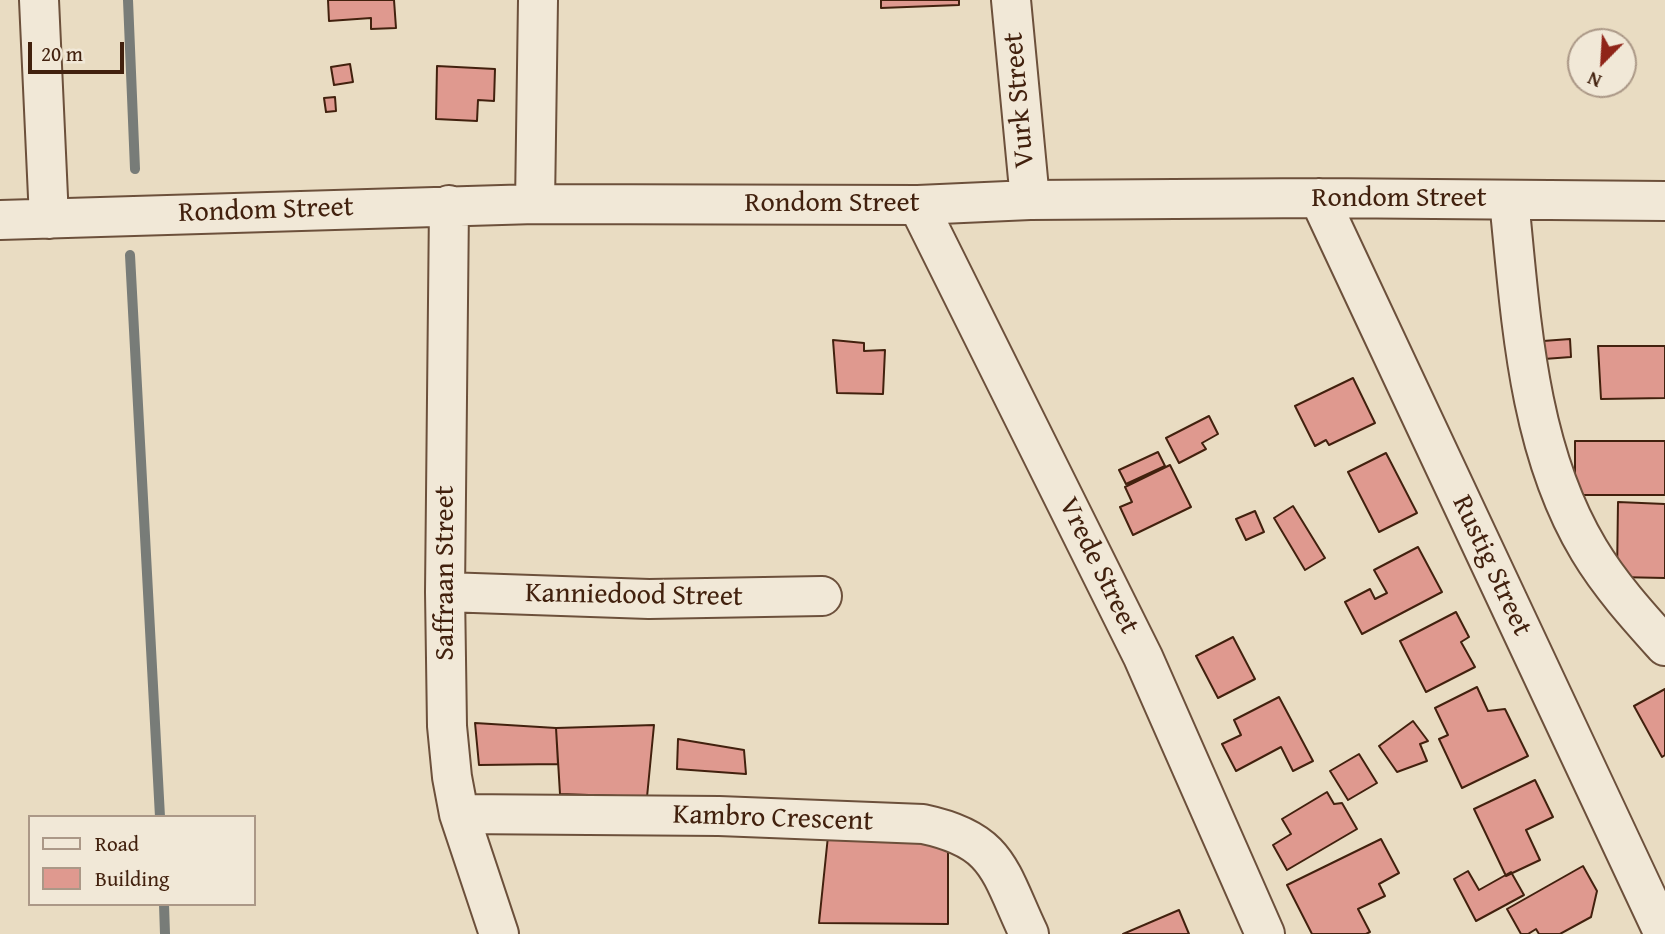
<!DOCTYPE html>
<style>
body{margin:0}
#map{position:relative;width:1665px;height:934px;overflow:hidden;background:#e9dcc2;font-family:"Gentium Book Plus",serif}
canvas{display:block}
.legend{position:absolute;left:28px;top:815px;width:228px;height:91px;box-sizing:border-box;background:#f1e8d7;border:2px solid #ab9887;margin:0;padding:9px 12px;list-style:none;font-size:21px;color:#42210e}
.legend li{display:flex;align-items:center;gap:14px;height:35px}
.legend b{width:35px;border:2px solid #ab9887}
.north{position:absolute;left:1567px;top:28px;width:70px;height:70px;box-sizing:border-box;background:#f1e8d7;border:2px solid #ab9887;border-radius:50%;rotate:204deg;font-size:19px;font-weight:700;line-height:28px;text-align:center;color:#42210e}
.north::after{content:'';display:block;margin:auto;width:24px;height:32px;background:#8f2418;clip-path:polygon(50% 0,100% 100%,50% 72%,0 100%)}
.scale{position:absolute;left:28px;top:42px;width:96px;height:32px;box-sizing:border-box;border:4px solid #42210e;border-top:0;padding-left:9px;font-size:21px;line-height:24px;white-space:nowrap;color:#42210e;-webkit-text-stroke:5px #f1e8d7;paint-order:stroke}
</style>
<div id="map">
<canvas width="1665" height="934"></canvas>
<ul class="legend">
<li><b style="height:9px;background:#f1e8d7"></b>Road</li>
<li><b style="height:19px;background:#df998f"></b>Building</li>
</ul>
<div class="north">N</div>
<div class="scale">20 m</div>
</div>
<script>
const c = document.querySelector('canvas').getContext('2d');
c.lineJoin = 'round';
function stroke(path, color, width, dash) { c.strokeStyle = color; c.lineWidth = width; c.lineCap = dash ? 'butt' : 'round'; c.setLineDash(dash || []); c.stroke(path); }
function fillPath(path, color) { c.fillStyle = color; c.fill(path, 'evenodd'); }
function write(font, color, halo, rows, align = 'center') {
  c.font = font + ' "Gentium Book Plus",serif'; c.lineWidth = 5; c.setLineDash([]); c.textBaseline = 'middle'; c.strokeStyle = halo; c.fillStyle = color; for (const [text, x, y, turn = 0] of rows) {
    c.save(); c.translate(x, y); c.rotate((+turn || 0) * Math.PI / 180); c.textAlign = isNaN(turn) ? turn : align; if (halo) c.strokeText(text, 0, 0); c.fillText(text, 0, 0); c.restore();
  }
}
stroke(new Path2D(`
 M 128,0 L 135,169
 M 130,255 L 160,817
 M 164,904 L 165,934`), '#787c78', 10);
const building = new Path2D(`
 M 328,0 L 394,0 L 396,28 L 371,29 L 371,18 L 329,21 Z
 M 881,0 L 959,0 L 959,5 L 881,8 Z
 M 350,64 L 353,82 L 334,85 L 331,67 Z
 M 437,66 L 495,69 L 494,101 L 478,100 L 477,121 L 436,119 Z
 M 335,97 L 336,111 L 326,112 L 324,98 Z
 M 1570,339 L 1571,357 L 1544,359 L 1543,341 Z
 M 833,340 L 864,343 L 864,351 L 885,350 L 883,394 L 837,393 Z
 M 1598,346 L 1665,346 L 1665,398 L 1601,399 Z
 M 1353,378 L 1375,423 L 1329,445 L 1326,440 L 1315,446 L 1295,406 Z
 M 1209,416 L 1218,434 L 1202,443 L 1206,449 L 1179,463 L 1166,438 Z
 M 1575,441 L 1665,441 L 1665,495 L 1575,495 Z
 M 1158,452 L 1165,466 L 1126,484 L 1119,470 Z
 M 1386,453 L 1417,513 L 1379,532 L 1348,472 Z
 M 1170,465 L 1191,507 L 1133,535 L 1120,507 L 1132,502 L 1125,487 Z
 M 1618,502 L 1665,504 L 1665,578 L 1617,577 Z
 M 1293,506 L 1325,558 L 1305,570 L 1274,518 Z
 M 1255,511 L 1264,532 L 1246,540 L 1236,519 Z
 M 1418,547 L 1442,592 L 1362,634 L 1345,602 L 1370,589 L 1375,599 L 1387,593 L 1374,570 Z
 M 1456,612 L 1469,637 L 1461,642 L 1475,667 L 1426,692 L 1400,641 Z
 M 1233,637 L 1255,679 L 1218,698 L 1196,656 Z
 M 1477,687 L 1488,711 L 1505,709 L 1528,756 L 1462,788 L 1439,739 L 1448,735 L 1435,708 Z
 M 1665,689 L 1665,755 L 1662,757 L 1634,706 Z
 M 1279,697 L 1313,761 L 1293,771 L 1281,747 L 1236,771 L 1222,744 L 1241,735 L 1234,720 Z
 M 1413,721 L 1428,741 L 1420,744 L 1427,761 L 1397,772 L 1379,746 Z
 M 475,723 L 556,728 L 558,764 L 479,765 Z
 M 654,725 L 647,797 L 560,794 L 556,728 Z
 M 678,739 L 744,750 L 746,774 L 677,769 Z
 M 1359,754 L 1377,783 L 1348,800 L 1330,771 Z
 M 1535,780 L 1553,817 L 1526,830 L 1540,860 L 1506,876 L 1474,809 Z
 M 1327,792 L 1334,804 L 1342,803 L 1357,829 L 1287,870 L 1273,845 L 1291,834 L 1282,819 Z
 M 828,836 L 948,843 L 948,924 L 819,923 Z
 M 1381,839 L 1399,873 L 1379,884 L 1385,896 L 1358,909 L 1370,932 L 1366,934 L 1312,934 L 1287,885 Z
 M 1583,866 L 1597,891 L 1591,917 L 1560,934 L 1539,934 L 1536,929 L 1528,934 L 1521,934 L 1507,909 Z
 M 1468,871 L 1479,890 L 1511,872 L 1524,895 L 1476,921 L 1454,879 Z
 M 1179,910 L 1189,934 L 1123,934 Z`);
fillPath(building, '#df998f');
stroke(building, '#42210e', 2);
const minor = new Path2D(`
 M 39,0 L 49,219
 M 1011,0 L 1030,200
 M 1319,198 L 1664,934
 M 1509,200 C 1521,317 1527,447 1589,550 C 1610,585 1638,616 1665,646
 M 535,204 L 538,0
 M 449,205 L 445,592 L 447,726 L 452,777 L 459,814 L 499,934
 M 918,205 L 1143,657 L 1265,934
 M 0,220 L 535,204 L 918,205 L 1030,200 L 1319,198 L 1665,201
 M 445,592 L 649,599 L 822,596
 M 459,814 L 719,816 L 923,824 C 999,840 999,871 1029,934`);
stroke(minor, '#6c503b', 42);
stroke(minor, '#f1e8d7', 38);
write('28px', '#42210e', '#f1e8d7', [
 ["Vurk Street",1020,100,-95],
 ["Rondom Street",1399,199],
 ["Rondom Street",832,204],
 ["Rondom Street",266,211,-2],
 ["Vrede Street",1098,566,64],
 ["Rustig Street",1491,566,65],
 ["Saffraan Street",446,573,-90],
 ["Kanniedood Street",634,596,1],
 ["Kambro Crescent",773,819,2]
]);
</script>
